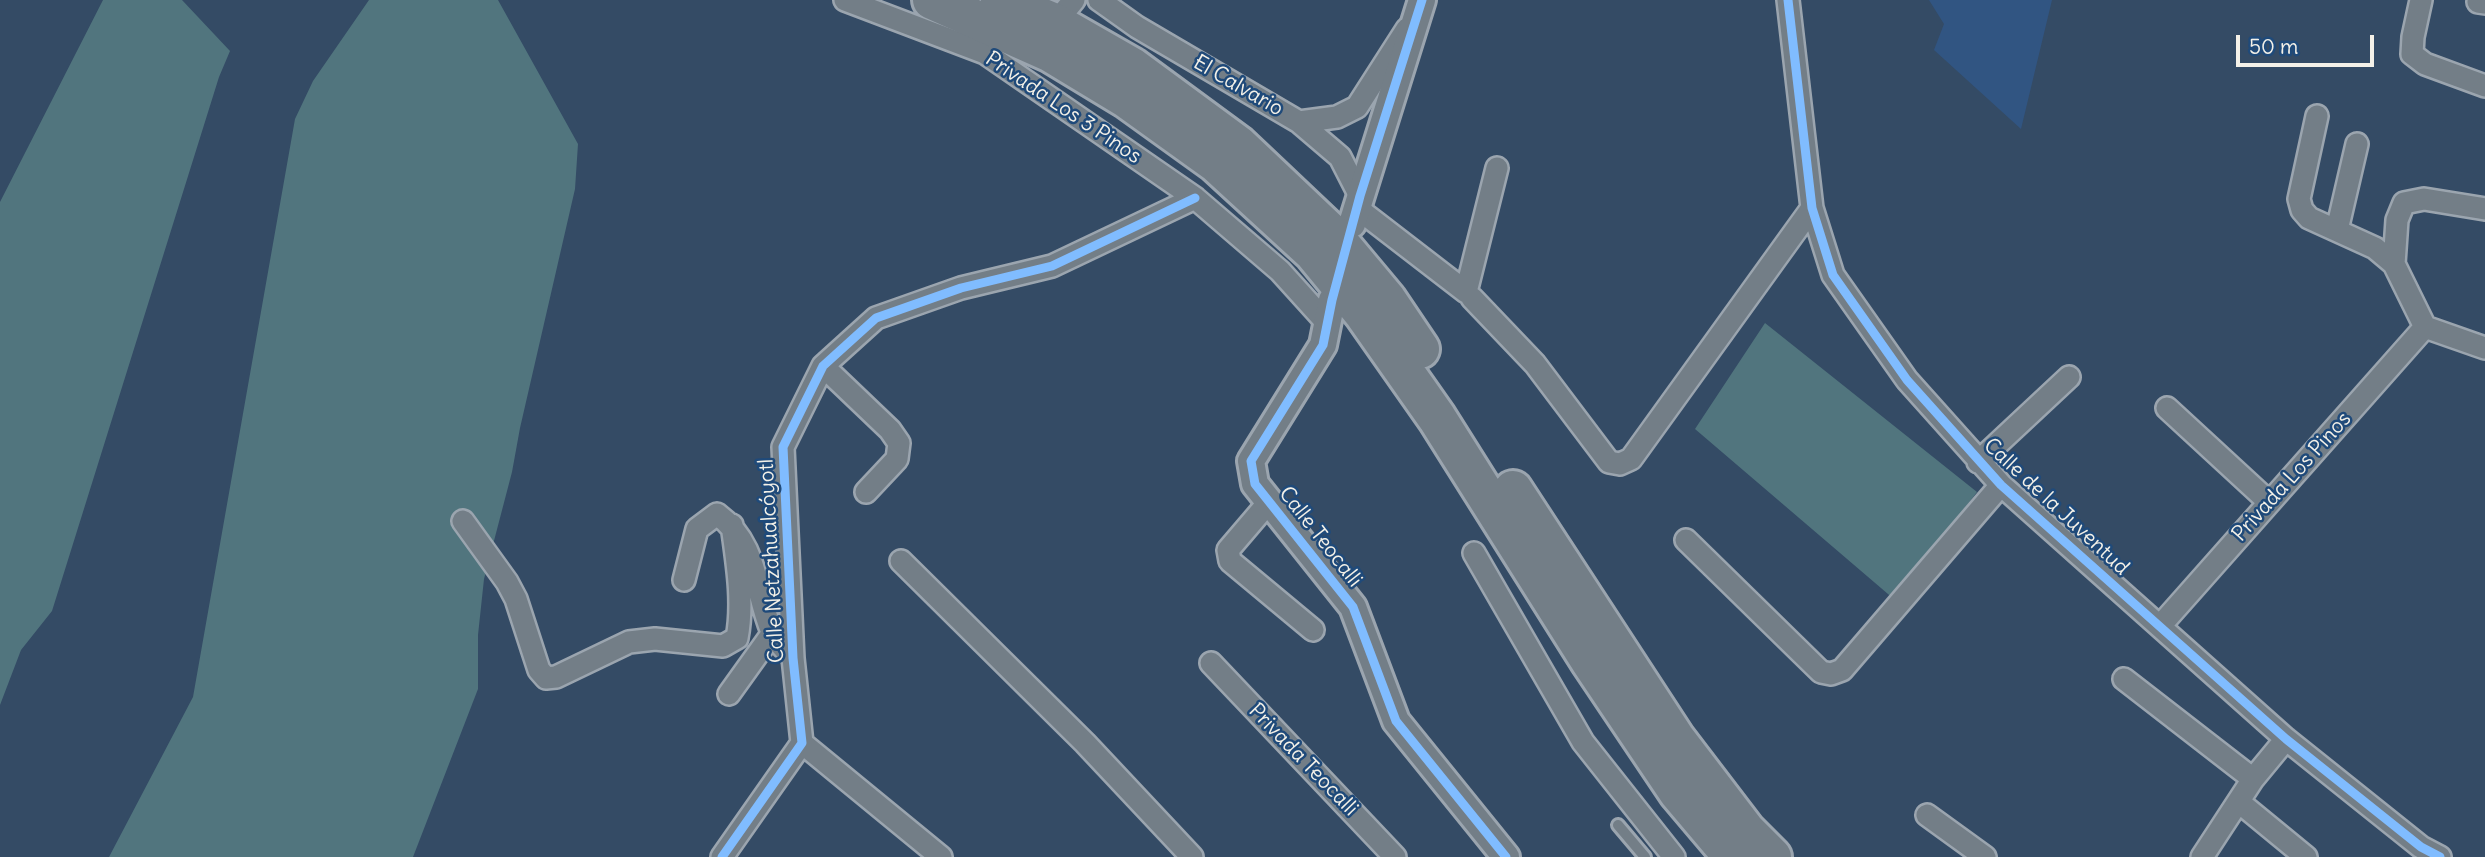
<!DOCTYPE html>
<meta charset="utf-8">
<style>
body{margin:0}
#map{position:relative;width:2485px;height:857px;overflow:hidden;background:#344b65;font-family:Delius,sans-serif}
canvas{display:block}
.scale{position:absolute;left:2236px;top:35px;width:138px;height:32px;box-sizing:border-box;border:4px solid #f4f1e8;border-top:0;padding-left:9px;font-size:21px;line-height:24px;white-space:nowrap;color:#f4f1e8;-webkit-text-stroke:5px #1f4a7a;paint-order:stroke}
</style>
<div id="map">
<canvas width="2485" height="857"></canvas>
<div class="scale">50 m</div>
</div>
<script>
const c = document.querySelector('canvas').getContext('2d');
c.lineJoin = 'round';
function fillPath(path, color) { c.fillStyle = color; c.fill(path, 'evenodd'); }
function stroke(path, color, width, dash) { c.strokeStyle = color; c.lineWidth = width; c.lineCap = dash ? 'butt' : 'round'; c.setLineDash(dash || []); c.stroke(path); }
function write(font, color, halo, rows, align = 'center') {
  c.font = font + ' Delius,sans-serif'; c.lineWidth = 5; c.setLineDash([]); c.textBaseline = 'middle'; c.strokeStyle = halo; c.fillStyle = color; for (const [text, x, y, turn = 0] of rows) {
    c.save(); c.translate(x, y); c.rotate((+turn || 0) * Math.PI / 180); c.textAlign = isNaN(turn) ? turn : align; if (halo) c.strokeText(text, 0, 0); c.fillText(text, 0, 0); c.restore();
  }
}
fillPath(new Path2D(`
 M 1929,0 L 2052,0 L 2021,129 L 1934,50 L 1944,24 Z`), '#315582');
fillPath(new Path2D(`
 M 103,0 L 182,0 L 230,51 L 219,77 L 52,611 L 21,650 L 0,705 L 0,202 Z
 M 369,0 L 498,0 L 578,144 L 575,189 L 520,428 L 512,472 L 484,579 L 478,635 L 478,689 L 413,857 L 109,857 L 193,697 L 295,119 L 313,81 Z
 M 1765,323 L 1977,492 L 1895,600 L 1695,429 Z`), '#51757e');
const service = new Path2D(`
 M 1618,825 L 1645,857`);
const minor = new Path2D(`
 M 845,0 L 985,53 L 1195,198 L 1280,271 L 1327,323
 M 1099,0 L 1137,27 L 1299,122 L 1337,117 L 1357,107 L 1407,29
 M 1788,0 L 1812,208 L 1833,275 L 1907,380 L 2001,485 L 2286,739 L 2421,847 L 2440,857
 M 2421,0 L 2413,37 L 2412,54 L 2425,64 L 2485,86
 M 2478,2 L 2485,3
 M 1055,23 L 1074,0
 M 2317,116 L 2299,199 L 2302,210 L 2309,218 L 2375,248 L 2394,264 L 2425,327 L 2485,348
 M 1299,122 L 1340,157 L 1360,196
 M 1357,208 L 1466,292 L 1497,168
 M 2337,230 L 2357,144
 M 2394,264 L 2397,220 L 2404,203 L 2424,199 L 2485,209
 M 1472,298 L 1535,364 L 1609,462 L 1620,464 L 1631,459 L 1812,208
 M 823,366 L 890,430 L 899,443 L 897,459 L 866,492
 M 2167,408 L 2269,502
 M 1978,462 L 2069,377
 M 1269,502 L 1228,550 L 1230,561 L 1313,630
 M 463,521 L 507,582 L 516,599 L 539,670 L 546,678 L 556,677 L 629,642 L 655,639 L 723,646 L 737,638 C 744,602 737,562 732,525
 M 1686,540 L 1821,672 L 1831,674 L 1842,670 L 2001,485
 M 1474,553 L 1583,742 L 1674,857
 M 901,561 L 1085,743 L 1192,857
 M 684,580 L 697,529 L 717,514 C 759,545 754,590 772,632 C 776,641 786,650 793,658
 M 2160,626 L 2425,327
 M 1211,663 L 1395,857
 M 2124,679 L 2253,779
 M 729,694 L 772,634
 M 802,743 L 941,857
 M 2239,802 L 2306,857
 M 1927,815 L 1985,857
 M 722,857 L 802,743 L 793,658 L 783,447 L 823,366 L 876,318 L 961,288 L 1052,266 L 1195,198
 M 2202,857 L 2253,779 L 2286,739`);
const tertiary = new Path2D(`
 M 1352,224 L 1422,0
 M 1332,300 L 1323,345 L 1251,461 L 1255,484 L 1353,607 L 1396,721 L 1506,857`);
const motorway = new Path2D(`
 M 932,0 L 1051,53 L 1127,99 L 1216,163 L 1313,252 L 1364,314 L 1437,418 L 1590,661 L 1678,792 L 1733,857
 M 1000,0 L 1055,23 L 1132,67 L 1238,145 L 1331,233 L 1387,300 L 1420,349
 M 1513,490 L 1675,738 L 1746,831 L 1772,857`);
stroke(service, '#9ba5af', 16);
stroke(minor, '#9ba5af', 26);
stroke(tertiary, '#9ba5af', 32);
stroke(motorway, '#9ba5af', 44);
stroke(service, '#737e87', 10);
stroke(minor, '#737e87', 21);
stroke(tertiary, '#737e87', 26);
stroke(motorway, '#737e87', 38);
stroke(new Path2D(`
 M 1422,0 L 1360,196 L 1332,300 L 1323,345 L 1251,461 L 1255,484 L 1353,607 L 1396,721 L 1506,857
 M 1788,0 L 1812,208 L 1833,275 L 1907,380 L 2001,485 L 2286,739 L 2421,847 L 2440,857
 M 722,857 L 802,743 L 793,658 L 783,447 L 823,366 L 876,318 L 961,288 L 1052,266 L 1195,198`), '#80bcff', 9);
write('21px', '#f4f1e8', '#1f4a7a', [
 ["El Calvario",1238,86,30],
 ["Privada Los 3 Pinos",1063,108,34],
 ["Privada Los Pinos",2292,477,-48],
 ["Calle de la Juventud",2056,507,43],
 ["Calle Teocalli",1320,537,52],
 ["Calle Netzahualcóyotl",772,561,-93],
 ["Privada Teocalli",1303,760,46]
]);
</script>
